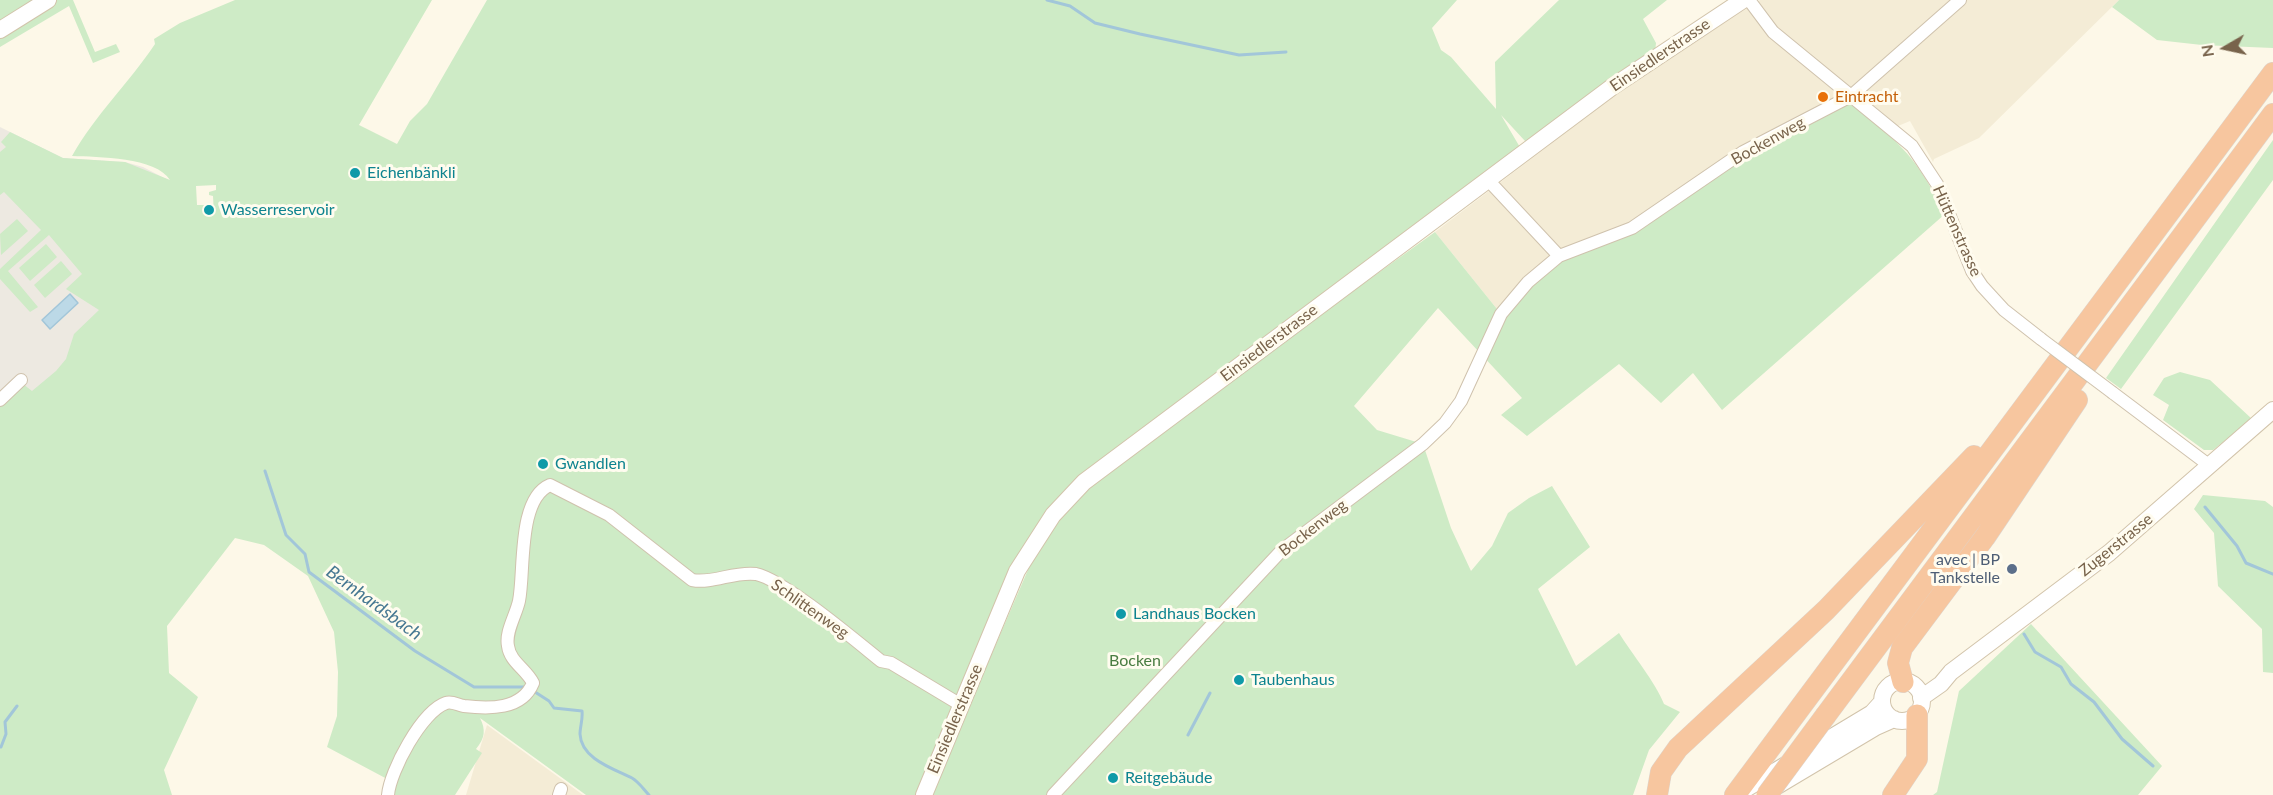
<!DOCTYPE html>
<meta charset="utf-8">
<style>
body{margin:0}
#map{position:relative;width:2273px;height:795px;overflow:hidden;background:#fdf8e8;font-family:Lato,sans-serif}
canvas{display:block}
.north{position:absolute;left:2195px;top:18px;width:60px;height:60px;-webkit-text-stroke:4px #fffcef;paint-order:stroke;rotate:261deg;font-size:16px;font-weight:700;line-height:24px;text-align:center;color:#78634b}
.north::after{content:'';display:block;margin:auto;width:21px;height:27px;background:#78634b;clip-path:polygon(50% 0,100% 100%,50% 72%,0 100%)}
</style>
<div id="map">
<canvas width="2273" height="795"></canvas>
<div class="north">N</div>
</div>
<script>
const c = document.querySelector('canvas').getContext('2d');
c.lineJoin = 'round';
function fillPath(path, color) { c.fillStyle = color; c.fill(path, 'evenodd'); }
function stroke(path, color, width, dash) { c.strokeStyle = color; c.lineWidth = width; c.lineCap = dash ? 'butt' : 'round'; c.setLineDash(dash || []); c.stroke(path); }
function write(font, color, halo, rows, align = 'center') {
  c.font = font + ' Lato,sans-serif'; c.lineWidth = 6; c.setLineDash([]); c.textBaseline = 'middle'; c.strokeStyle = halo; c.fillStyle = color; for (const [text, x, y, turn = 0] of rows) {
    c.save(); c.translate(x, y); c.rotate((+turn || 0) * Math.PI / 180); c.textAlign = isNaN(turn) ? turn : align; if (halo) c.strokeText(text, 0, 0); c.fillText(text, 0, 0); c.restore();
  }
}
fillPath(new Path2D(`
 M 1760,0 L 2119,0 L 1979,138 L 1934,159 L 1933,162 L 1910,121 L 1898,126 L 1860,94 L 1501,314 L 1435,232 L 1631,83 Z
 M 487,725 L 583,795 L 466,795 Z`), '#f4ecd6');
fillPath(new Path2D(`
 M 0,127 L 63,158 L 125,162 L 143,167 L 170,181 L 0,535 Z`), '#ede9e1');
fillPath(new Path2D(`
 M 0,0 L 73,0 L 95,52 L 116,44 L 120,52 L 93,63 L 69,6 L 0,47 Z
 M 235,0 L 432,0 L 359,125 L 397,144 L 410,121 L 427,104 L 487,0 L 1457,0 L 1432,28 L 1441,50 L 1451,57 L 1496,109 L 1495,62 L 1559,0 L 1667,0 L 1643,19 L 1656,43 L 1655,53 L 1532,140 L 1525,141 L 1501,115 L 1521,149 L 1041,524 L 923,795 L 586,795 L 480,718 C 486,730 485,738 476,749 L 482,753 L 455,795 L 388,795 L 389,780 L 327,747 L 337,716 L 338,672 L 334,632 L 308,576 L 264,545 L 235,538 L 167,626 L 169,673 L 198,697 L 164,770 L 172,795 L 0,795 L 0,405 L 23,384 L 32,391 L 56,371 L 66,359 L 74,334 L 99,310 L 66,289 L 82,274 L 49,235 L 8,271 L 38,307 L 30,312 L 0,279 L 0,269 L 41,230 L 4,192 L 0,195 L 0,152 L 6,147 L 1,142 L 10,132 L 63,158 L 125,162 L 170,180 C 156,157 98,157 72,156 C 95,115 129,83 155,44 L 154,39 L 180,23 ZM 216,185 L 216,190 L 209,192 L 209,195 L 213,196 L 214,215 L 205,216 L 204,205 L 197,205 L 196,186 Z
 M 2119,0 L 2273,0 L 2273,48 L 2202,45 L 2157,40 L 2112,7 Z
 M 1847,104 C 1857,106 1866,115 1874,122 C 1912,154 1922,170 1945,214 L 1722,410 L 1693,373 L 1661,403 L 1619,364 L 1527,436 L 1501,415 L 1522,398 L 1438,308 L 1354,406 L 1377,430 L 1423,444 L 1451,528 L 1471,571 L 1492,546 L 1508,513 L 1529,498 L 1552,486 L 1590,547 L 1538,589 L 1576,666 L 1619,633 C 1632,654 1656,683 1664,704 L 1680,712 L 1649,750 L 1633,795 L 931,795 L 1046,528 L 1113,464 L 1435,232 L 1501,314 L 1505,315 L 1530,285 L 1563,259 L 1604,244 L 1741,157 Z
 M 2273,140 L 2273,180 L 2121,389 L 2106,378 Z
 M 17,219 L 28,231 L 1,255 L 0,234 Z
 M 46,244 L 57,257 L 30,281 L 19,268 Z
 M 61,261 L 72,274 L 45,298 L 34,285 Z
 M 2180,372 L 2210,380 L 2252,419 L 2231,440 L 2228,438 L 2213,450 L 2204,450 L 2163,420 L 2169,405 L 2153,395 L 2164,378 Z
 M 2203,495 L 2265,501 L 2273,507 L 2273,673 L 2263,672 L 2262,629 L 2218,586 L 2214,533 L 2194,509 Z
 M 2031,624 L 2162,766 L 2138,795 L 1933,795 L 1937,792 L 1959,691 Z`), '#ceebc6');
const water = new Path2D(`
 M 70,294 L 78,303 L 50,329 L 42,320 Z`);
fillPath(water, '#bcd9e7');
stroke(water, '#a2c6d9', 1.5);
stroke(new Path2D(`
 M 1047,0 L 1070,6 L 1095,23 L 1140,34 L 1239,55 L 1286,52
 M 265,471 L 286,535 L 305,554 L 309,572 L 415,651 L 474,687 L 527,687
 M 2205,507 L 2237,546 L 2246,563 L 2273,574
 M 2024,634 L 2035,652 L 2061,667 L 2071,684 L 2094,702 L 2122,739 L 2153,766
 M 535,692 L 549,701 L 554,708 L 582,711 C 583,719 580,727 580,734 C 581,759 614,769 632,778 C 639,782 644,790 649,795
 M 1188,735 L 1210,693
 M 1,747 L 6,734 L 5,722 L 17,706`), '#a2c6d9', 3);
const street = new Path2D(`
 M 1749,0 L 1773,32 L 1912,146 L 1937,184 L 1972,271 L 1982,286 L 2004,310 L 2041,339
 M 1488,180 L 1559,256 L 1632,228 L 1743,152 L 1851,96 L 1960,0
 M 2113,393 L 2210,466
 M 0,400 L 21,380
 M 388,795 C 390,771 422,711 446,703 C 452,701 458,705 464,706 C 489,709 522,710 533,683 C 526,669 510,662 508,646 C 505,632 516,615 519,601 C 525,572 517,499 550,485 L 609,515 L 692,580 C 713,584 734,571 756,574 C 784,580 856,641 881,661 L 891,663 L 961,705
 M 559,795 L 561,789
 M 1053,795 L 1282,550 L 1423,444 L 1445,423 L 1461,401 L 1501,314 L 1528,282 L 1559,256`);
const secondary = new Path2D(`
 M 0,30 L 48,0
 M1882 701a20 20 0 1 1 40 0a20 20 0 1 1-40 0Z
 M 1921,698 L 1941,684 L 1951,672 L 2109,553 L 2273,410
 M 1777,786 L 1876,727 L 1894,719
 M 1739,793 L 1872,713 L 1882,702
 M 924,795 L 1017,571 L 1053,515 L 1084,482 L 1612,87 L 1743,0`);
const highway = new Path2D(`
 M 1903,682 L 1898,663 L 1902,648 L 1985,537 L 2077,400
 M 1826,715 L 2273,114
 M 1657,795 L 1661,772 L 1678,748 L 1826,610 L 1974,456
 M 1735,795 L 2273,73
 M 1893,795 L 1917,759 L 1917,715`);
stroke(street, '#cfc2ad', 14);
stroke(secondary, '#d2c4ab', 18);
stroke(highway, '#dcd6d0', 22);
stroke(street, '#fff', 12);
stroke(secondary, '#fff', 16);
stroke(highway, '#f7c69f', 21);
const streetBridge = new Path2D(`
 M 2041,339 L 2113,393`);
const highwayBridge = new Path2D(`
 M 1767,795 L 1826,715`);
stroke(streetBridge, '#cfc2ad', 14, []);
stroke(highwayBridge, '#dcd6d0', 22, []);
stroke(streetBridge, '#fff', 12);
stroke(highwayBridge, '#f7c69f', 21);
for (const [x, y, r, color] of [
 [1823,97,6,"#e8710a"],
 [355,173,6,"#0f9aa8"],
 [209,210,6,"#0f9aa8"],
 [543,464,6,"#0f9aa8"],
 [2012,569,6,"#5c6f8a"],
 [1121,614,6,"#0f9aa8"],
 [1239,680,6,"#0f9aa8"],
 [1113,778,6,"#0f9aa8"]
]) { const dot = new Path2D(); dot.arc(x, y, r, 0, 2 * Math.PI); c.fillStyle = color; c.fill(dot); stroke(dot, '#fffcef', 2); }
write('16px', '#78634b', '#fffcef', [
 ["Einsiedlerstrasse",1660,55,-34],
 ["Bockenweg",1768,141,-29],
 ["Hüttenstrasse",1957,231,66],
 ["Einsiedlerstrasse",1269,343,-37],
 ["Bockenweg",1313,528,-38],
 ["Zugerstrasse",2116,545,-39],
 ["Schlittenweg",810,609,35],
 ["Einsiedlerstrasse",955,719,-67]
]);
write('16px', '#c56008', '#fffcef', [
 ["Eintracht",1835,97]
], 'left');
write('16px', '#0d838f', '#fffcef', [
 ["Eichenbänkli",367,173],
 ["Wasserreservoir",221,210],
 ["Gwandlen",555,464],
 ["Landhaus Bocken",1133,614],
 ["Taubenhaus",1251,680],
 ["Reitgebäude",1125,778]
], 'left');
write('16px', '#4e5e75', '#fffcef', [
 ["avec | BP",2000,560],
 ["Tankstelle",2000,578]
], 'right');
write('16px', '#4a7d42', '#fffcef', [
 ["Bocken",1135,661]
]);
write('italic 18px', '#477892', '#fffcef', [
 ["Bernhardsbach",374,603,36]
]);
</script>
